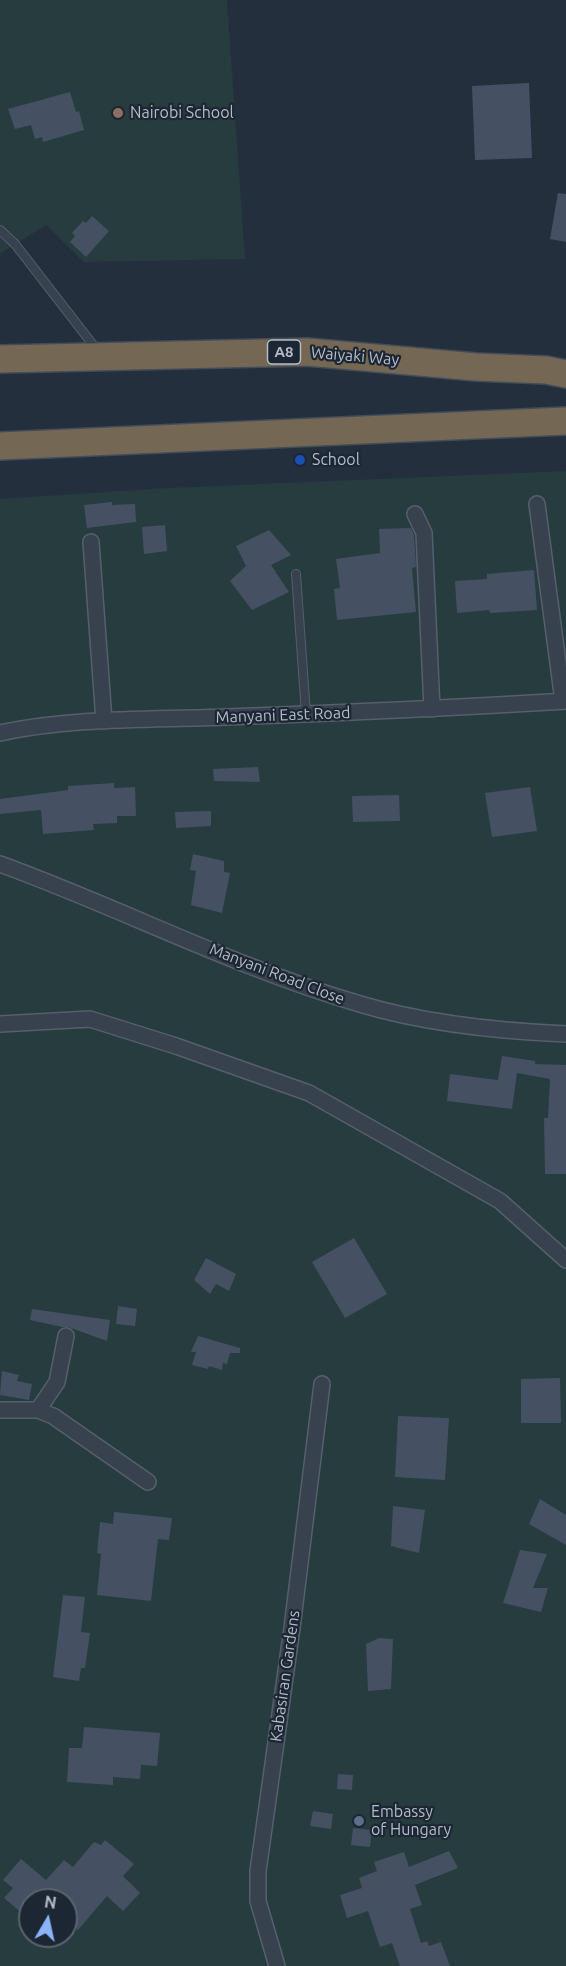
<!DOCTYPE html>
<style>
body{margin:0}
#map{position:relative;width:566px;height:1966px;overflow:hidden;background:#242f3e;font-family:Ubuntu,sans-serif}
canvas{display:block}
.north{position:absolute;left:18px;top:1888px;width:60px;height:60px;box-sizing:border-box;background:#1d2633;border:2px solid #59626f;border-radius:50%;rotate:9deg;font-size:16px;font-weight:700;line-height:24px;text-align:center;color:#b4bcc9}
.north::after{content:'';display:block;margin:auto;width:21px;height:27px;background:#8ab4f8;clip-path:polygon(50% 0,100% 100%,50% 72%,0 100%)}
</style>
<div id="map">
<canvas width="566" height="1966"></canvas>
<div class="north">N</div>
</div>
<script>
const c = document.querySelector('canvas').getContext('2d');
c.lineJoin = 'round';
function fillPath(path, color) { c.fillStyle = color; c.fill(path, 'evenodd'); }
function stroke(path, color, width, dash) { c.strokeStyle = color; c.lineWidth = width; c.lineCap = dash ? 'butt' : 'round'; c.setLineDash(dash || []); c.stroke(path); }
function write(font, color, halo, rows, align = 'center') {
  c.font = font + ' Ubuntu,sans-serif'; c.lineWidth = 4.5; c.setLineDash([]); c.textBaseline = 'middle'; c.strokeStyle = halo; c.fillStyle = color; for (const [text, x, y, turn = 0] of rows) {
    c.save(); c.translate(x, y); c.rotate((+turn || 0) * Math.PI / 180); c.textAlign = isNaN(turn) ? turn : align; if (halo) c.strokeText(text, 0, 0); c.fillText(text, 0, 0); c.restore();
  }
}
fillPath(new Path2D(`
 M 0,0 L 227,0 L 245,259 L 84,262 L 46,225 L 0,254 Z
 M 566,471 L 566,1966 L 0,1966 L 0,499 L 168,488 ZM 30,1900 L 66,1900 L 66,1936 L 30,1936 Z`), '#263c3f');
fillPath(new Path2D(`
 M 529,83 L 532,158 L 475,160 L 472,86 Z
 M 70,92 L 76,112 L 79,111 L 84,130 L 43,142 L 42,137 L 35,139 L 31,125 L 15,129 L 8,109 Z
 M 558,193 L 566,194 L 566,242 L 550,239 Z
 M 92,216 L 109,231 L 86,257 L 70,242 L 75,236 L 72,233 L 83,221 L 86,223 Z
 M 112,502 L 112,505 L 135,504 L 136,522 L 87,528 L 84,505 Z
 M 165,525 L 167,551 L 144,554 L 142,527 Z
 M 411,528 L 414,535 L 416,567 L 412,568 L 416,612 L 337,620 L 334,589 L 340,588 L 336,559 L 380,553 L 379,529 Z
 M 269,530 L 291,555 L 271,565 L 289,592 L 252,610 L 230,581 L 246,566 L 236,546 Z
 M 534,570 L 537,610 L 490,613 L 489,610 L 457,613 L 455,581 L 487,579 L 487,574 Z
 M 258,767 L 260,782 L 214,781 L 213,769 Z
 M 114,783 L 114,788 L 135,787 L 136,816 L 117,816 L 117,823 L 93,824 L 94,830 L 43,834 L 41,810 L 0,814 L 0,799 L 68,790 L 68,786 Z
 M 530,787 L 537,831 L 492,837 L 485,793 Z
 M 399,795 L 400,821 L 353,822 L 352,796 Z
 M 211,811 L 211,826 L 176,828 L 175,812 Z
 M 193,854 L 224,861 L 224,872 L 230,873 L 222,913 L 191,905 L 196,871 L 190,870 Z
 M 502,1056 L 535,1061 L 535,1064 L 566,1065 L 566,1174 L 545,1174 L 544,1118 L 548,1118 L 550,1079 L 517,1073 L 512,1109 L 447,1101 L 450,1074 L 498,1080 Z
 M 354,1238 L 387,1294 L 345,1318 L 312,1262 Z
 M 206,1258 L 236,1274 L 229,1291 L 216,1284 L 210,1294 L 194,1280 Z
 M 118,1306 L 137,1309 L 135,1326 L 116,1324 Z
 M 32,1309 L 110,1320 L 107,1341 L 68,1327 L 62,1327 L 30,1320 Z
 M 198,1336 L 240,1348 L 240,1353 L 230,1353 L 227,1364 L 223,1363 L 222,1370 L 209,1366 L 208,1369 L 192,1365 L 196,1352 L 191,1352 Z
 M 2,1371 L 19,1375 L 17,1381 L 32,1384 L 29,1400 L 0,1395 Z
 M 560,1378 L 561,1423 L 521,1423 L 521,1379 Z
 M 398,1416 L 449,1418 L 445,1480 L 395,1477 Z
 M 540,1499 L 566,1515 L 566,1545 L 529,1524 Z
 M 393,1506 L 425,1510 L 419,1553 L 391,1546 Z
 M 114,1512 L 172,1518 L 169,1540 L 158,1539 L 151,1601 L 97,1595 L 101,1554 L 97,1553 L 100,1522 L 113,1524 Z
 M 520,1550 L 547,1554 L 533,1588 L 548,1588 L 541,1612 L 503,1603 Z
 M 63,1595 L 85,1597 L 81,1632 L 90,1633 L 85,1668 L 81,1668 L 79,1681 L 53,1677 Z
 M 379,1638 L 393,1639 L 391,1689 L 368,1691 L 366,1644 Z
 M 84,1727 L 160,1733 L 157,1766 L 141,1765 L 140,1779 L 113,1777 L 113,1785 L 67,1782 L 69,1748 L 82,1748 Z
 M 338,1774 L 353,1775 L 352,1790 L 337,1789 Z
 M 313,1811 L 333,1814 L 331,1829 L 310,1826 Z
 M 353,1828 L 372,1830 L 370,1847 L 351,1845 Z
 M 105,1840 L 134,1864 L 123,1876 L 140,1893 L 123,1911 L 107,1896 L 78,1930 L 66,1920 L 66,1900 L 30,1900 L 30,1904 L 22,1913 L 4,1898 L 13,1888 L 3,1880 L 21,1859 L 46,1880 L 64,1860 L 73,1867 L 94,1842 L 101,1845 Z
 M 449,1851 L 458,1868 L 415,1885 L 422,1905 L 410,1909 L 421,1943 L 427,1941 L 429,1946 L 441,1942 L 450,1966 L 400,1966 L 392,1943 L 380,1947 L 368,1911 L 347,1918 L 340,1895 L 362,1888 L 359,1878 L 377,1871 L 374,1862 L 404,1852 L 409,1867 Z`), '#455162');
const lane = new Path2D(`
 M 0,230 L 15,244 L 97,350
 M 296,574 L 306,714`);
const street = new Path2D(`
 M 537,504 L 563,701
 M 415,514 L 424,533 L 432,709
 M 91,542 L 104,721
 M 0,733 C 73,717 152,720 226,717 C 339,713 453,708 566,701
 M 0,864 C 121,908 236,968 360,1004 C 426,1024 497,1031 566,1034
 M 0,1024 L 90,1019 L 176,1046 L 309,1093 L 500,1201 L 566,1260
 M 0,1410 L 38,1410 L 53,1416 L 148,1482
 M 38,1410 L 57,1382 L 66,1336
 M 277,1966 L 258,1901 L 258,1871 L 292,1628 L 322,1384`);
const highway = new Path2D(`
 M 0,359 L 307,352 L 476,367 L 546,370 L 566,374
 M 0,446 L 566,421`);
stroke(lane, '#565f6c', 10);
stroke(street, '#565f6c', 18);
stroke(highway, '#434c59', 30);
stroke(lane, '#38414e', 8);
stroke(street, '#38414e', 15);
stroke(highway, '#746855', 27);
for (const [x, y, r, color] of [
 [118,113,6,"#8d6e63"],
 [300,460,6,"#1a4fb4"],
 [359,1821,6,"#5c6f8a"]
]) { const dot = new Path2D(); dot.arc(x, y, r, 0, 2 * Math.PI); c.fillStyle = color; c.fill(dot); stroke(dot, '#1d2633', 2); }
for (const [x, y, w] of [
 [284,352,33]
]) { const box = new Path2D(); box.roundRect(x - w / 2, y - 12, w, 24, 4.5); c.fillStyle = '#1d2633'; c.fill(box); stroke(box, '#b4bcc9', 1.5); }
write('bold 15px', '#b4bcc9', null, [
 ["A8",284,352]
]);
write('16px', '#b4bcc9', '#1d2633', [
 ["Nairobi School",130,113],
 ["School",312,460],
 ["Embassy",371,1812],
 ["of Hungary",371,1830]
], 'left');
write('16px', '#b4bcc9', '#1d2633', [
 ["Waiyaki Way",355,356,5],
 ["Manyani East Road",283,715,-2],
 ["Manyani Road Close",277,974,21],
 ["Kabasiran Gardens",285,1676,-82]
]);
</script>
